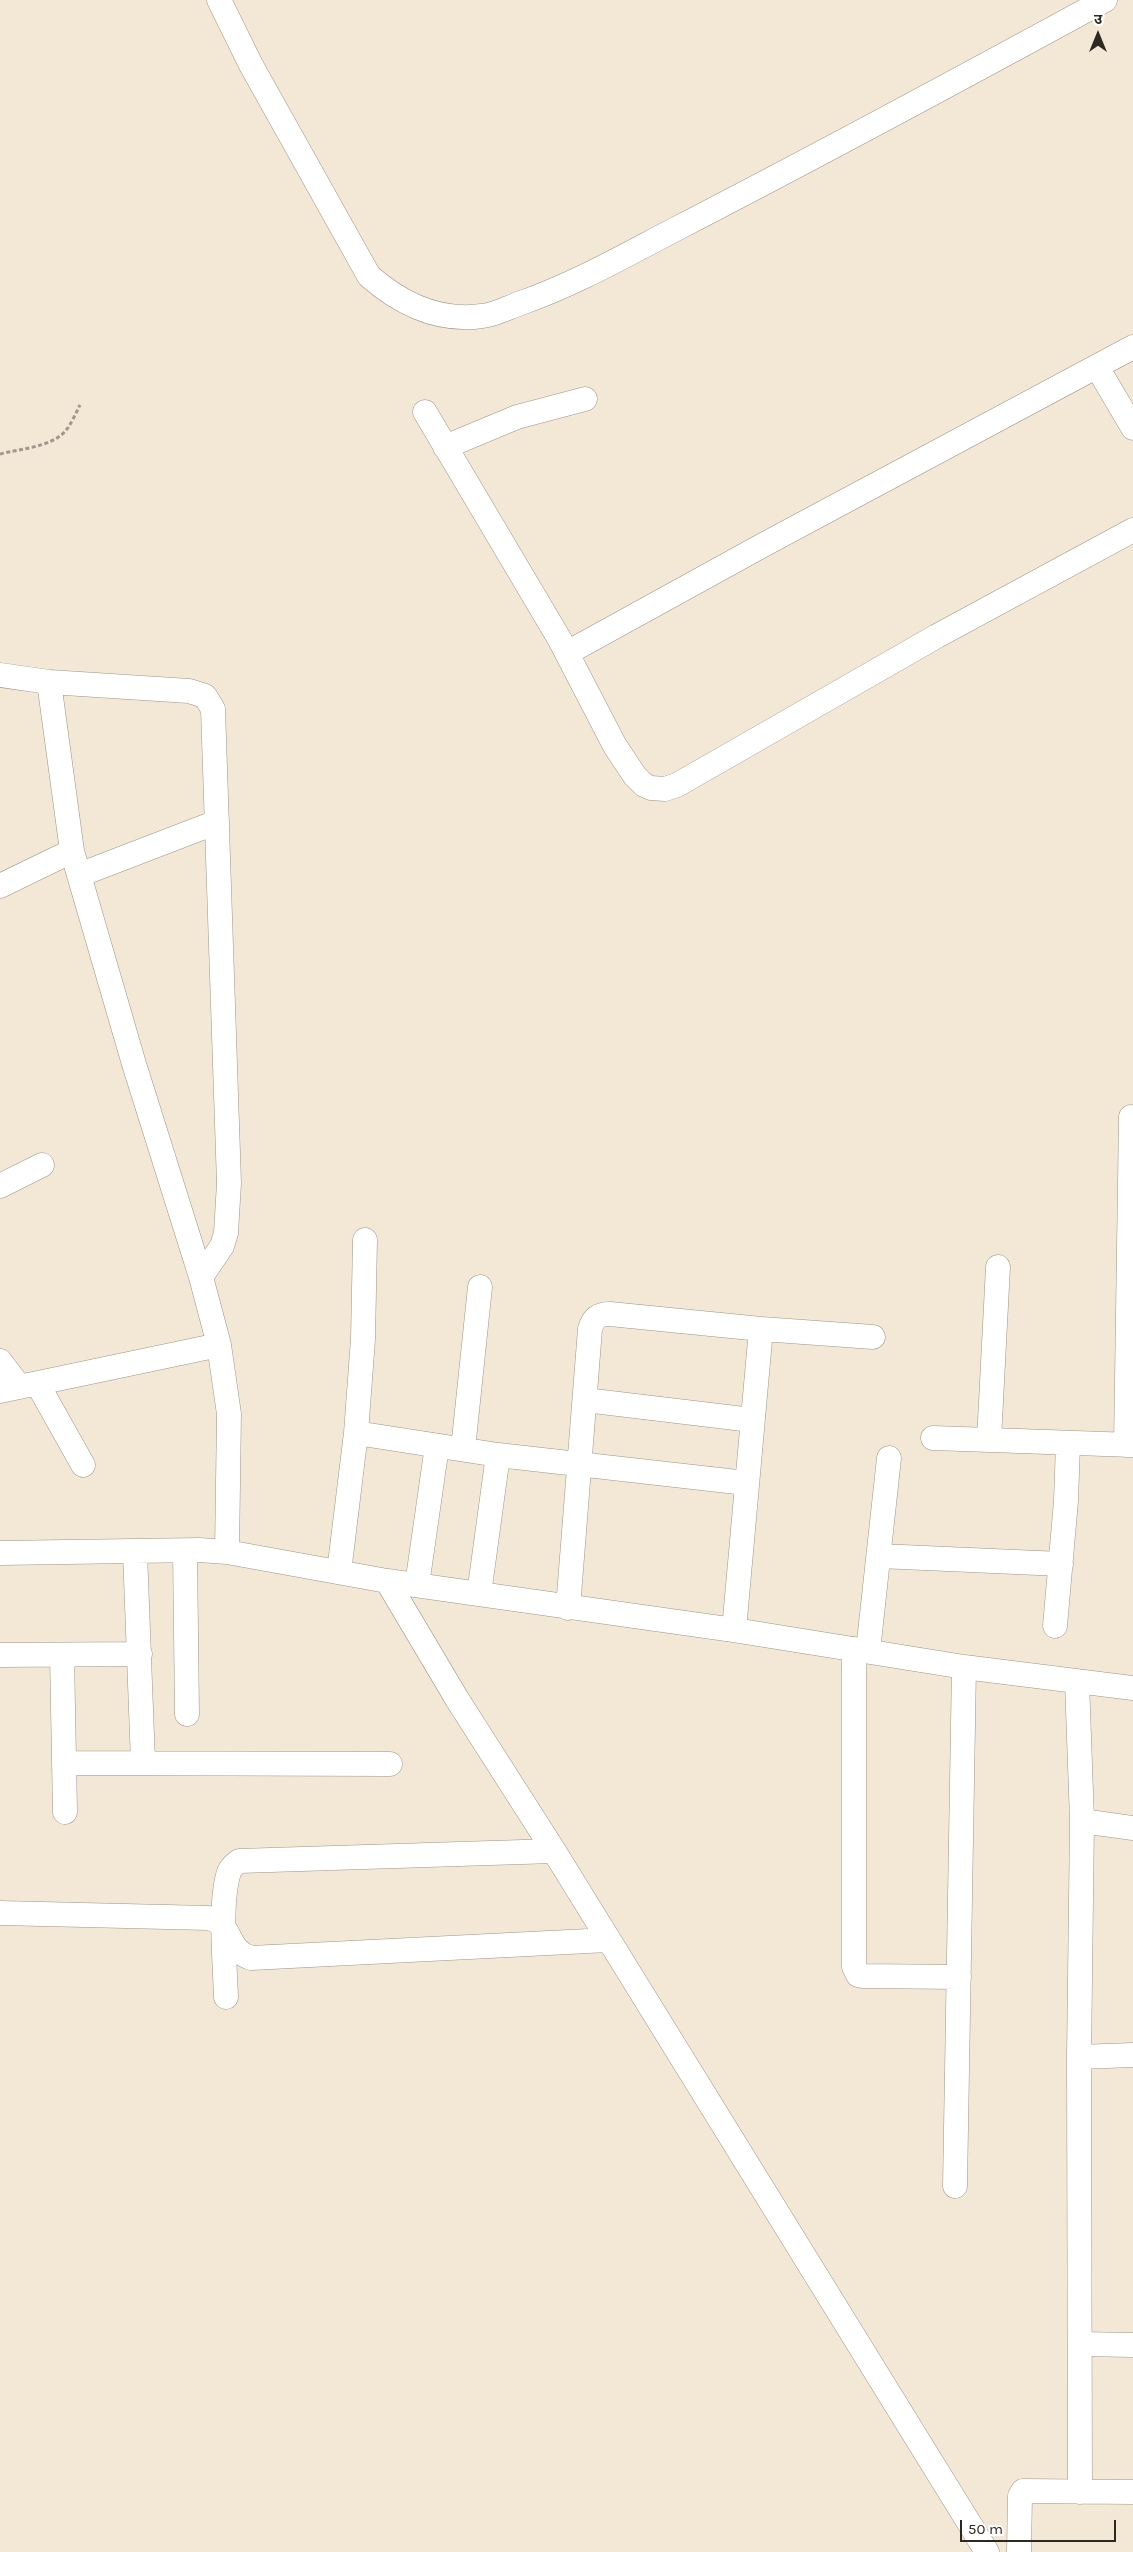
<!DOCTYPE html>
<meta charset="utf-8">
<style>
body{margin:0}
#map{position:relative;width:1133px;height:2552px;overflow:hidden;background:#f3e7d6;font-family:Karla,"Noto Sans Devanagari",sans-serif}
canvas{display:block}
.north{position:absolute;left:1073px;top:10px;width:50px;height:50px;-webkit-text-stroke:4px #fff;paint-order:stroke;rotate:0deg;font-size:14px;font-weight:700;line-height:20px;text-align:center;color:#2d2822}
.north::after{content:'';display:block;margin:auto;width:18px;height:22px;background:#2d2822;clip-path:polygon(50% 0,100% 100%,50% 72%,0 100%)}
.scale{position:absolute;left:960px;top:2520px;width:156px;height:22px;box-sizing:border-box;border:2px solid #2d2822;border-top:0;padding-left:6px;font-size:15px;line-height:18px;white-space:nowrap;color:#2d2822;-webkit-text-stroke:4px #fff;paint-order:stroke}
</style>
<div id="map">
<canvas width="1133" height="2552"></canvas>
<div class="north">उ</div>
<div class="scale">50 m</div>
</div>
<script>
const c = document.querySelector('canvas').getContext('2d');
c.lineJoin = 'round';
function stroke(path, color, width, dash) { c.strokeStyle = color; c.lineWidth = width; c.lineCap = dash ? 'butt' : 'round'; c.setLineDash(dash || []); c.stroke(path); }
const minor = new Path2D(`
 M 219,0 L 251,65 L 369,276 C 401,304 439,322 482,316 C 495,315 509,307 521,303 C 575,284 624,256 674,230 C 819,155 962,78 1105,0
 M 1097,367 L 1133,428
 M 425,412 L 560,640 L 615,746 L 635,776 L 644,785 L 651,788 L 665,789 L 677,785 L 937,636 L 1133,530
 M 445,447 L 517,417 L 585,399
 M 567,653 L 765,544 L 1133,347
 M 0,675 L 49,682 L 189,691 L 205,696 L 213,709 L 229,1183 L 226,1233 L 222,1246 L 201,1277
 M 49,682 L 72,851 L 134,1064 L 201,1277 L 219,1345 L 229,1414 L 227,1552
 M 79,875 L 217,822
 M 0,886 L 72,851
 M 0,1186 L 42,1165
 M 0,1361 L 19,1386
 M 37,1383 L 83,1465
 M 0,1391 L 219,1345
 M 585,1400 L 752,1420
 M 356,1433 L 363,1339 L 365,1240
 M 933,1438 L 1133,1445
 M 989,1440 L 998,1267
 M 1126,1445 L 1131,1117
 M 463,1449 L 480,1287
 M 185,1551 L 187,1714
 M 135,1552 L 143,1762
 M 0,1553 L 199,1550 L 227,1552 L 387,1581 L 734,1630 L 964,1667 L 1133,1688
 M 879,1556 L 1061,1564
 M 339,1572 L 356,1433 L 498,1455 L 746,1483
 M 387,1581 L 457,1699 L 554,1851 L 987,2552
 M 417,1585 L 437,1446
 M 479,1594 L 498,1455
 M 568,1608 L 590,1329 C 593,1318 598,1314 610,1314 L 761,1329 L 873,1337
 M 1055,1626 L 1066,1501 L 1068,1444
 M 734,1630 L 761,1329
 M 854,1649 L 854,1967 L 858,1975 L 863,1976 L 959,1977
 M 868,1651 L 889,1458
 M 0,1655 L 140,1654
 M 62,1655 L 65,1812
 M 1077,1681 L 1082,1821 L 1079,2057 L 1080,2492
 M 65,1763 L 390,1764
 M 1082,1821 L 1133,1828
 M 0,1913 L 208,1918 C 234,1923 224,1949 251,1958 L 608,1940
 M 226,1997 C 225,1964 219,1903 229,1872 C 231,1867 235,1864 239,1861 L 554,1851
 M 1079,2057 L 1133,2055
 M 955,2186 L 964,1667
 M 1080,2344 L 1133,2345
 M 1019,2552 L 1020,2496 L 1023,2491 L 1133,2492`);
stroke(minor, '#9f9485', 25);
stroke(new Path2D(`
 M 0,454 C 19,449 54,447 67,429 C 72,422 76,413 80,405`), '#a1988b', 3, [4, 2.5]);
stroke(minor, '#fff', 24);
</script>
